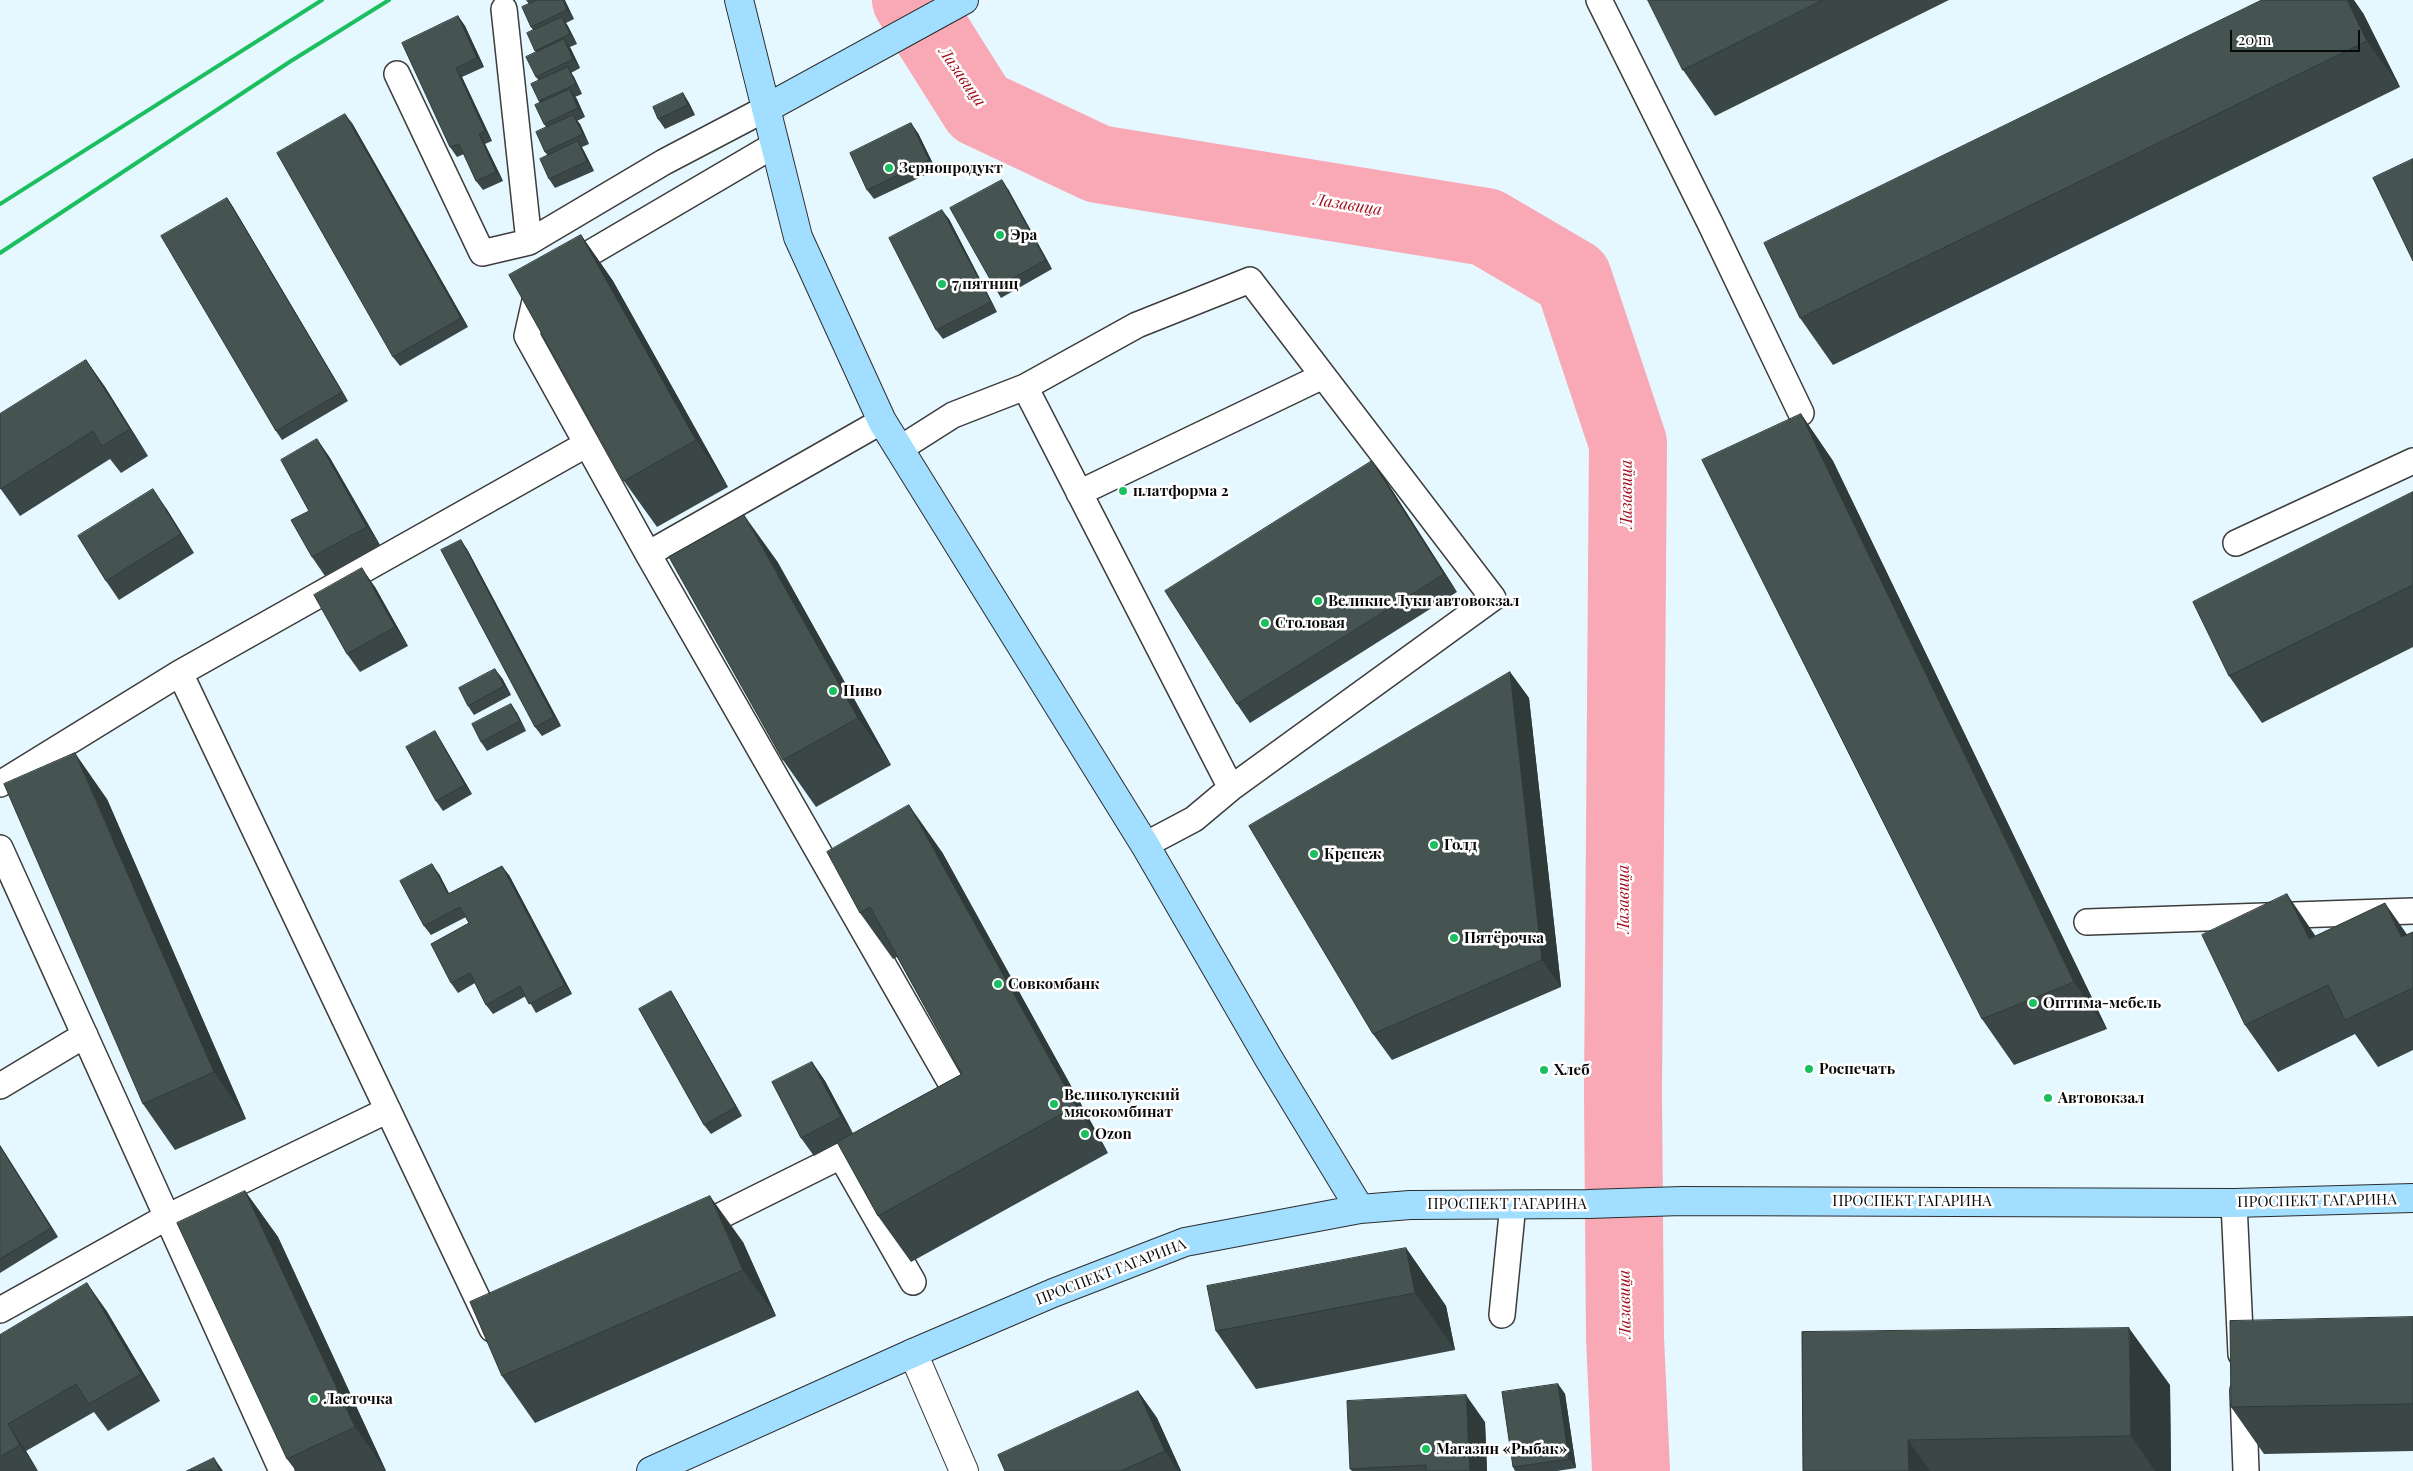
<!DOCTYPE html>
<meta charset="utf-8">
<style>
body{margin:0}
#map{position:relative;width:2413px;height:1471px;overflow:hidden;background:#e6f8ff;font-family:"Playfair Display",serif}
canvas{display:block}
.scale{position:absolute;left:2230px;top:30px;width:130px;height:22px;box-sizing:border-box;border:2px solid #0a0a0a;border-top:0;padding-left:6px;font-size:15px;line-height:18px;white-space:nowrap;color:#0a0a0a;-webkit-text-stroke:4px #fff;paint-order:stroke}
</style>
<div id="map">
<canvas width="2413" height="1471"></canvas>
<div class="scale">20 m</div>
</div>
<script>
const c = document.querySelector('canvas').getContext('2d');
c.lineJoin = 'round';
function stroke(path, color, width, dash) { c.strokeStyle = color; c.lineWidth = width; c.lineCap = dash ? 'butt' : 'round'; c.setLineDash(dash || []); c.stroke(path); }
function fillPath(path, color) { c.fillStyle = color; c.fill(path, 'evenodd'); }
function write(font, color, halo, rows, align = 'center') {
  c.font = font + ' "Playfair Display",serif'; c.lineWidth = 5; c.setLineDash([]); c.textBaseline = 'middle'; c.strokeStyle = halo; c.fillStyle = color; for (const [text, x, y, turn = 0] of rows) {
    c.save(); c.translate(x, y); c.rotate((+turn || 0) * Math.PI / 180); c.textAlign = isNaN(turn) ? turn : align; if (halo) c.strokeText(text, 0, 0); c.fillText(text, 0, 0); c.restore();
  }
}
stroke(new Path2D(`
 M 911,0 L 979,108 L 1098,164 L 1486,227 L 1573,278 L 1628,443 L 1623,1093 L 1625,1338 L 1631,1471`), '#f9a8b5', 78);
const lane = new Path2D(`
 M 1599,0 L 1710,223 L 1801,413
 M 504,9 L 529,242 L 664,162 L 767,108
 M 397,74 L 482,253 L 529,242
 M 776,144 L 539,283 L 527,336 L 648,554 L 959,1097 L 947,1103
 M 1025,387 L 1231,788
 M 901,448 L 953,415 L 1025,387 L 1137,325 L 1250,280 L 1493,598 L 1231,788 L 1194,819 L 1145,845
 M 1079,493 L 1323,376
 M 2236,543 L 2413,461
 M 648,554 L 882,421
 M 180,673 L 492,1329
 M 0,784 L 180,673 L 587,444
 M 0,848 L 282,1471
 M 2087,922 L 2413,911
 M 0,1086 L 85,1035
 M 841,1156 L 913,1282
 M 2234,1203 L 2241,1354
 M 694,1229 L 875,1139
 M 0,1310 L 167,1217 L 388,1110
 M 1502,1315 L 1513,1204
 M 2243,1391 L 2246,1471`);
const street = new Path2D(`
 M 913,1353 L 964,1471`);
const secondary = new Path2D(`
 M 739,0 L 798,237 L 882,421 L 1145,845 L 1269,1059 L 1360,1209
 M 767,108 L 964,0
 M 651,1471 L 913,1353 L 1053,1293 L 1185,1242 L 1360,1209 L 1410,1205 L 1588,1204 L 1682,1201 L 2234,1203 L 2413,1198`);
stroke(lane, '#3d3d3d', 28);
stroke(street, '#3d3d3d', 30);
stroke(secondary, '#2c2c2c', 30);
stroke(lane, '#fff', 25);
stroke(street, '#fff', 28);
stroke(secondary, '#a1deff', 28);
stroke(new Path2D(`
 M 0,204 L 322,0
 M 0,253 L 291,61 L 389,0`), '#1cbf60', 4);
fillPath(new Path2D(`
 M 526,0 L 563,0 L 574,19 L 566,23 L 577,44 L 570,47 L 580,68 L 571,73 L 574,77 L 582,94 L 575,97 L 585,117 L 577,121 L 580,124 L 589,144 L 582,147 L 594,171 L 555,188 L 549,179 L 548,156 L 545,152 L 546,127 L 544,124 L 540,103 L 539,101 L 539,81 L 536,77 L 536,52 L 535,51 L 533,30 L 531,27 L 529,4 Z
 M 1648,0 L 1949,0 L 1715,116 L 1683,70 Z
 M 2363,13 L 2400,87 L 1833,365 L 1800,318 Z
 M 458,16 L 465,26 L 484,67 L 462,77 L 492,141 L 485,144 L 503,181 L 483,190 L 476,181 L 464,154 L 457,157 L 450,147 Z
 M 683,93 L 689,103 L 695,115 L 665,129 L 658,119 Z
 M 352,123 L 468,327 L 400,366 L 393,357 Z
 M 918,133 L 936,170 L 874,199 L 867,190 Z
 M 1008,189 L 1052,269 L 1001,298 L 995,288 Z
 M 227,198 L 233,207 L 348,401 L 282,440 L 276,431 Z
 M 949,219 L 997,312 L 943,339 L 936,330 Z
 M 581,235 L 613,281 L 728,487 L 657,527 L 624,481 Z
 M 86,360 L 105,387 L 148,456 L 121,473 L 110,459 L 20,516 L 0,488 Z
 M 1801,414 L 1833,461 L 2107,1029 L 2014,1065 L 1982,1019 Z
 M 317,439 L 330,458 L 380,545 L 325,576 L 312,557 L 309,511 Z
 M 1372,461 L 1385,479 L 1457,592 L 1250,723 L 1237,704 Z
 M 2413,492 L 2413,647 L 2262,723 L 2229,676 Z
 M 166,508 L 194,553 L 119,600 L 106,581 Z
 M 467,549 L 561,726 L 542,736 L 535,727 Z
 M 777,561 L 891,765 L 816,807 L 783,760 Z
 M 375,587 L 408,646 L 360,672 L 347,654 Z
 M 1510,672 L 1529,698 L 1561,987 L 1392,1060 L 1373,1034 Z
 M 502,678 L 511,695 L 474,715 L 468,706 Z
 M 511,704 L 517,713 L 526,731 L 487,751 L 481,742 Z
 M 441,741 L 472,794 L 443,811 L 436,801 Z
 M 107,799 L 246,1119 L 175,1150 L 143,1104 Z
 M 942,852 L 1108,1153 L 911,1262 L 878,1216 L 838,1143 L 814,1156 L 801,1138 L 812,1062 L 825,1081 L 853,1134 L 962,1074 L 897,957 L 893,959 L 860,913 Z
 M 439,874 L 449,893 L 509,875 L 572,994 L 536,1013 L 526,996 L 493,1014 L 486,1005 L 475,983 L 458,993 L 451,983 L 469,923 L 466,917 L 431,935 L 424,926 Z
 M 2413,932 L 2413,1050 L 2378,1067 L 2355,1034 L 2278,1072 L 2245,1025 Z
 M 671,991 L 677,1001 L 742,1116 L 711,1134 L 704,1125 Z
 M 0,1145 L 58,1237 L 0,1273 Z
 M 245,1191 L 278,1237 L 386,1471 L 296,1471 L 287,1459 Z
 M 743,1242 L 776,1316 L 535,1423 L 502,1376 Z
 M 1406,1248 L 1446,1306 L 1455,1350 L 1256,1389 L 1216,1331 Z
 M 106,1310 L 160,1401 L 108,1431 L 94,1412 L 26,1451 L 38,1471 L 0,1471 L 0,1335 Z
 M 2413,1317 L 2413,1451 L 2264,1454 L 2231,1407 Z
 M 1802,1332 L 2170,1385 L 2171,1471 L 1803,1471 Z
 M 1558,1384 L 1565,1394 L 1576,1468 L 1557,1471 L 1515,1471 L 1513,1467 Z
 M 1138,1391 L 1157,1418 L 1181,1471 L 1005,1471 Z
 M 1485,1422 L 1487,1471 L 1352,1471 L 1350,1469 Z`), '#3b4746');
fillPath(new Path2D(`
 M 563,0 L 565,0 L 574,19 L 567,10 Z
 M 2347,0 L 2354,0 L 2363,13 L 2400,87 L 2367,41 Z
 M 458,16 L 465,26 L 484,67 L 477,58 Z
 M 562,17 L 568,26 L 577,44 L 570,34 Z
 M 564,39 L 571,49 L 580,68 L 573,59 Z
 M 568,67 L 574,77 L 582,94 L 576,84 Z
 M 456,68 L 462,77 L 492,141 L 485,131 Z
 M 570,89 L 577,99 L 585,117 L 578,108 Z
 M 683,93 L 689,103 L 695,115 L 688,105 Z
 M 345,114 L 352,123 L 468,327 L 461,318 Z
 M 573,115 L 580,124 L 589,144 L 583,134 Z
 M 911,123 L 918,133 L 936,170 L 929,160 Z
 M 479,134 L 485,144 L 503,181 L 496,172 Z
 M 578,141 L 584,151 L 594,171 L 587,161 Z
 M 1002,180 L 1008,189 L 1052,269 L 1046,260 Z
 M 227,198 L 233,207 L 348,401 L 342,392 Z
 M 942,210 L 949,219 L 997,312 L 991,302 Z
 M 581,235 L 613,281 L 728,487 L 696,440 Z
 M 86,360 L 105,387 L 148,456 L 130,429 Z
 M 1801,414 L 1833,461 L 2107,1029 L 2074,982 Z
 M 317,439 L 330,458 L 380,545 L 367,527 Z
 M 1372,461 L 1385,479 L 1457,592 L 1444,574 Z
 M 153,489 L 166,508 L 194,553 L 181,534 Z
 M 744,515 L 777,561 L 891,765 L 858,718 Z
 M 461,540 L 467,549 L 561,726 L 554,717 Z
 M 362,568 L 375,587 L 408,646 L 395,627 Z
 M 495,669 L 502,678 L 511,695 L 504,686 Z
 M 1510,672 L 1529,698 L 1561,987 L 1542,960 Z
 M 511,704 L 517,713 L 526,731 L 520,721 Z
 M 435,731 L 441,741 L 472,794 L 465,785 Z
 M 75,753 L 107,799 L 246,1119 L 214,1072 Z
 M 909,805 L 942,852 L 1108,1153 L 1076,1106 Z
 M 432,864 L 439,874 L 454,904 L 448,894 Z
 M 502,866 L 509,875 L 572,994 L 565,985 Z
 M 2287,894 L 2319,941 L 2309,939 Z
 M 2385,903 L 2413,943 L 2401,937 Z
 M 671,991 L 677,1001 L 742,1116 L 736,1107 Z
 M 812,1062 L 825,1081 L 854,1135 L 841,1117 Z
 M 0,1145 L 58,1237 L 51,1228 Z
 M 245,1191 L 278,1237 L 386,1471 L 355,1427 Z
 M 710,1196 L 743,1242 L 776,1316 L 743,1270 Z
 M 1406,1248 L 1446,1306 L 1455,1350 L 1415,1293 Z
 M 87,1283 L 106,1310 L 160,1401 L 141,1374 Z
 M 2129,1328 L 2170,1385 L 2171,1471 L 2155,1471 L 2131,1436 Z
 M 1558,1384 L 1565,1394 L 1576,1468 L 1569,1459 Z
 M 1138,1391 L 1157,1418 L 1181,1471 L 1179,1471 L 1165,1451 Z
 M 1466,1395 L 1485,1422 L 1487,1471 L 1470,1471 Z
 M 8,1424 L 26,1451 L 38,1471 L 20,1445 Z
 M 1908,1440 L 1930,1471 L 1909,1471 Z
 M 214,1458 L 223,1471 L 220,1471 Z`), '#303a39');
const building = new Path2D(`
 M 537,0 L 563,0 L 567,10 L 531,27 L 522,7 Z
 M 1648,0 L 1823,0 L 1683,70 Z
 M 2262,0 L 2347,0 L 2367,41 L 1800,318 L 1764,243 Z
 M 458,16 L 477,58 L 456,68 L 485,131 L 479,134 L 496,172 L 476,181 L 459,144 L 450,147 L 402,43 Z
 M 562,17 L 570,34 L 535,51 L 527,33 Z
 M 564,39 L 573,59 L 536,77 L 526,57 Z
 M 568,67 L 576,84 L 539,101 L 531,84 Z
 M 570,89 L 578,108 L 544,124 L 535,105 Z
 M 683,93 L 688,105 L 658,119 L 653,107 Z
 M 345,114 L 461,318 L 393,357 L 277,153 Z
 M 573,115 L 583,134 L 545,152 L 536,132 Z
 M 911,123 L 929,160 L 867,190 L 850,153 Z
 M 578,141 L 587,161 L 549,179 L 540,159 Z
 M 2413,159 L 2413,261 L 2373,178 Z
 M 1002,180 L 1046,260 L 995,288 L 950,208 Z
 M 227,198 L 342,392 L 276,431 L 161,236 Z
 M 942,210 L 991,302 L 936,330 L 889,238 Z
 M 581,235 L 696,440 L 624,481 L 509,275 Z
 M 86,360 L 130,429 L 102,446 L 93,431 L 1,489 L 0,488 L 0,414 Z
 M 1801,414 L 2074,982 L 1982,1019 L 1702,460 Z
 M 317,439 L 367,527 L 312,557 L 291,520 L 309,511 L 281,460 Z
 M 1372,461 L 1444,574 L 1237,704 L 1165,591 Z
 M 153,489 L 181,534 L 106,581 L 78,536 Z
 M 2413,492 L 2413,585 L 2229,676 L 2193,602 Z
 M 744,515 L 858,718 L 783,760 L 669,557 Z
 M 461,540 L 554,717 L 535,727 L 441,550 Z
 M 362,568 L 395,627 L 347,654 L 314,595 Z
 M 495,669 L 504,686 L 468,706 L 459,688 Z
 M 1510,672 L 1542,960 L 1373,1034 L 1249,826 Z
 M 511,704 L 520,721 L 481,742 L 472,724 Z
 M 435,731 L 465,785 L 436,801 L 406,747 Z
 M 75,753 L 214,1072 L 143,1104 L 4,784 Z
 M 909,805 L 1076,1106 L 878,1216 L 837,1142 L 962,1074 L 870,907 L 860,913 L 827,852 Z
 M 432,864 L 448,894 L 502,866 L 565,985 L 529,1004 L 520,986 L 486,1005 L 470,973 L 451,983 L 431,944 L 469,923 L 460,907 L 424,926 L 400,881 Z
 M 2287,894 L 2309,939 L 2385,903 L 2401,937 L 2413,932 L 2413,988 L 2345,1020 L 2328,985 L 2245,1025 L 2202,935 Z
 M 671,991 L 736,1107 L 704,1125 L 639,1009 Z
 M 812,1062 L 841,1117 L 801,1138 L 772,1082 Z
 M 0,1146 L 51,1228 L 0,1259 Z
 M 245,1191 L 355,1427 L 287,1459 L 177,1223 Z
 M 710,1196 L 743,1270 L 502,1376 L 470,1302 Z
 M 1406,1248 L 1415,1293 L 1216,1331 L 1207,1286 Z
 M 87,1283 L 141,1374 L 89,1404 L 76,1384 L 8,1424 L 20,1445 L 0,1457 L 0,1335 Z
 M 2413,1317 L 2413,1404 L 2231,1407 L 2230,1321 Z
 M 2129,1328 L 2131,1436 L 1908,1440 L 1909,1471 L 1803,1471 L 1802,1332 Z
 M 1558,1384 L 1569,1459 L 1513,1467 L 1502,1392 Z
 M 1138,1391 L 1165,1451 L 1121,1471 L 1005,1471 L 998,1455 Z
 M 1466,1395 L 1470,1471 L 1426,1471 L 1426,1465 L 1350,1469 L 1347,1401 Z
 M 214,1458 L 220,1471 L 187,1471 Z`);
fillPath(building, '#455351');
stroke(building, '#303a39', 1);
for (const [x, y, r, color] of [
 [889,168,5,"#1cbf60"],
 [1000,235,5,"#1cbf60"],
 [942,284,5,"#1cbf60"],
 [1123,491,5,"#1cbf60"],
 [1318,601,5,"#1cbf60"],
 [1265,623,5,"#1cbf60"],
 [833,691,5,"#1cbf60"],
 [1434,845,5,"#1cbf60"],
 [1314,854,5,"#1cbf60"],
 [1454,938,5,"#1cbf60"],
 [998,984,5,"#1cbf60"],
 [2033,1003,5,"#1cbf60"],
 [1809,1069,5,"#1cbf60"],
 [1544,1070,5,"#1cbf60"],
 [2048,1098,5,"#1cbf60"],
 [1054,1104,5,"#1cbf60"],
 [1085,1134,5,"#1cbf60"],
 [314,1399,5,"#1cbf60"],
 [1426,1449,5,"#1cbf60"]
]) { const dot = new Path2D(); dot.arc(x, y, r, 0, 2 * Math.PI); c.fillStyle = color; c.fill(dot); stroke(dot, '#fff', 2); }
write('bold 15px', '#0a0a0a', '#fff', [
 ["Зернопродукт",899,168],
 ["Эра",1010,235],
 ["7 пятниц",952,284],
 ["платформа 2",1133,491],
 ["Великие Луки автовокзал",1328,601],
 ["Столовая",1275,623],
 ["Пиво",843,691],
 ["Голд",1444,845],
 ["Крепеж",1324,854],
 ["Пятёрочка",1464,938],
 ["Совкомбанк",1008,984],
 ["Оптима-мебель",2043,1003],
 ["Роспечать",1819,1069],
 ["Хлеб",1554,1070],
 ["Великолукский",1064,1095],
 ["мясокомбинат",1064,1112],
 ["Автовокзал",2058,1098],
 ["Ozon",1095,1134],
 ["Ласточка",324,1399],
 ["Магазин «Рыбак»",1436,1449]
], 'left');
write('15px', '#0a0a0a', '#fff', [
 ["ПРОСПЕКТ ГАГАРИНА",1912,1201],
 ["ПРОСПЕКТ ГАГАРИНА",2317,1201,-1],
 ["ПРОСПЕКТ ГАГАРИНА",1507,1204],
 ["ПРОСПЕКТ ГАГАРИНА",1111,1272,-21]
]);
write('italic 16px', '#a00e1d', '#fff', [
 ["Лазавица",962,77,55],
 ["Лазавица",1348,205,9],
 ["Лазавица",1627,494,-90],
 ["Лазавица",1624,899,-90],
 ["Лазавица",1625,1304,-91]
]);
</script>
